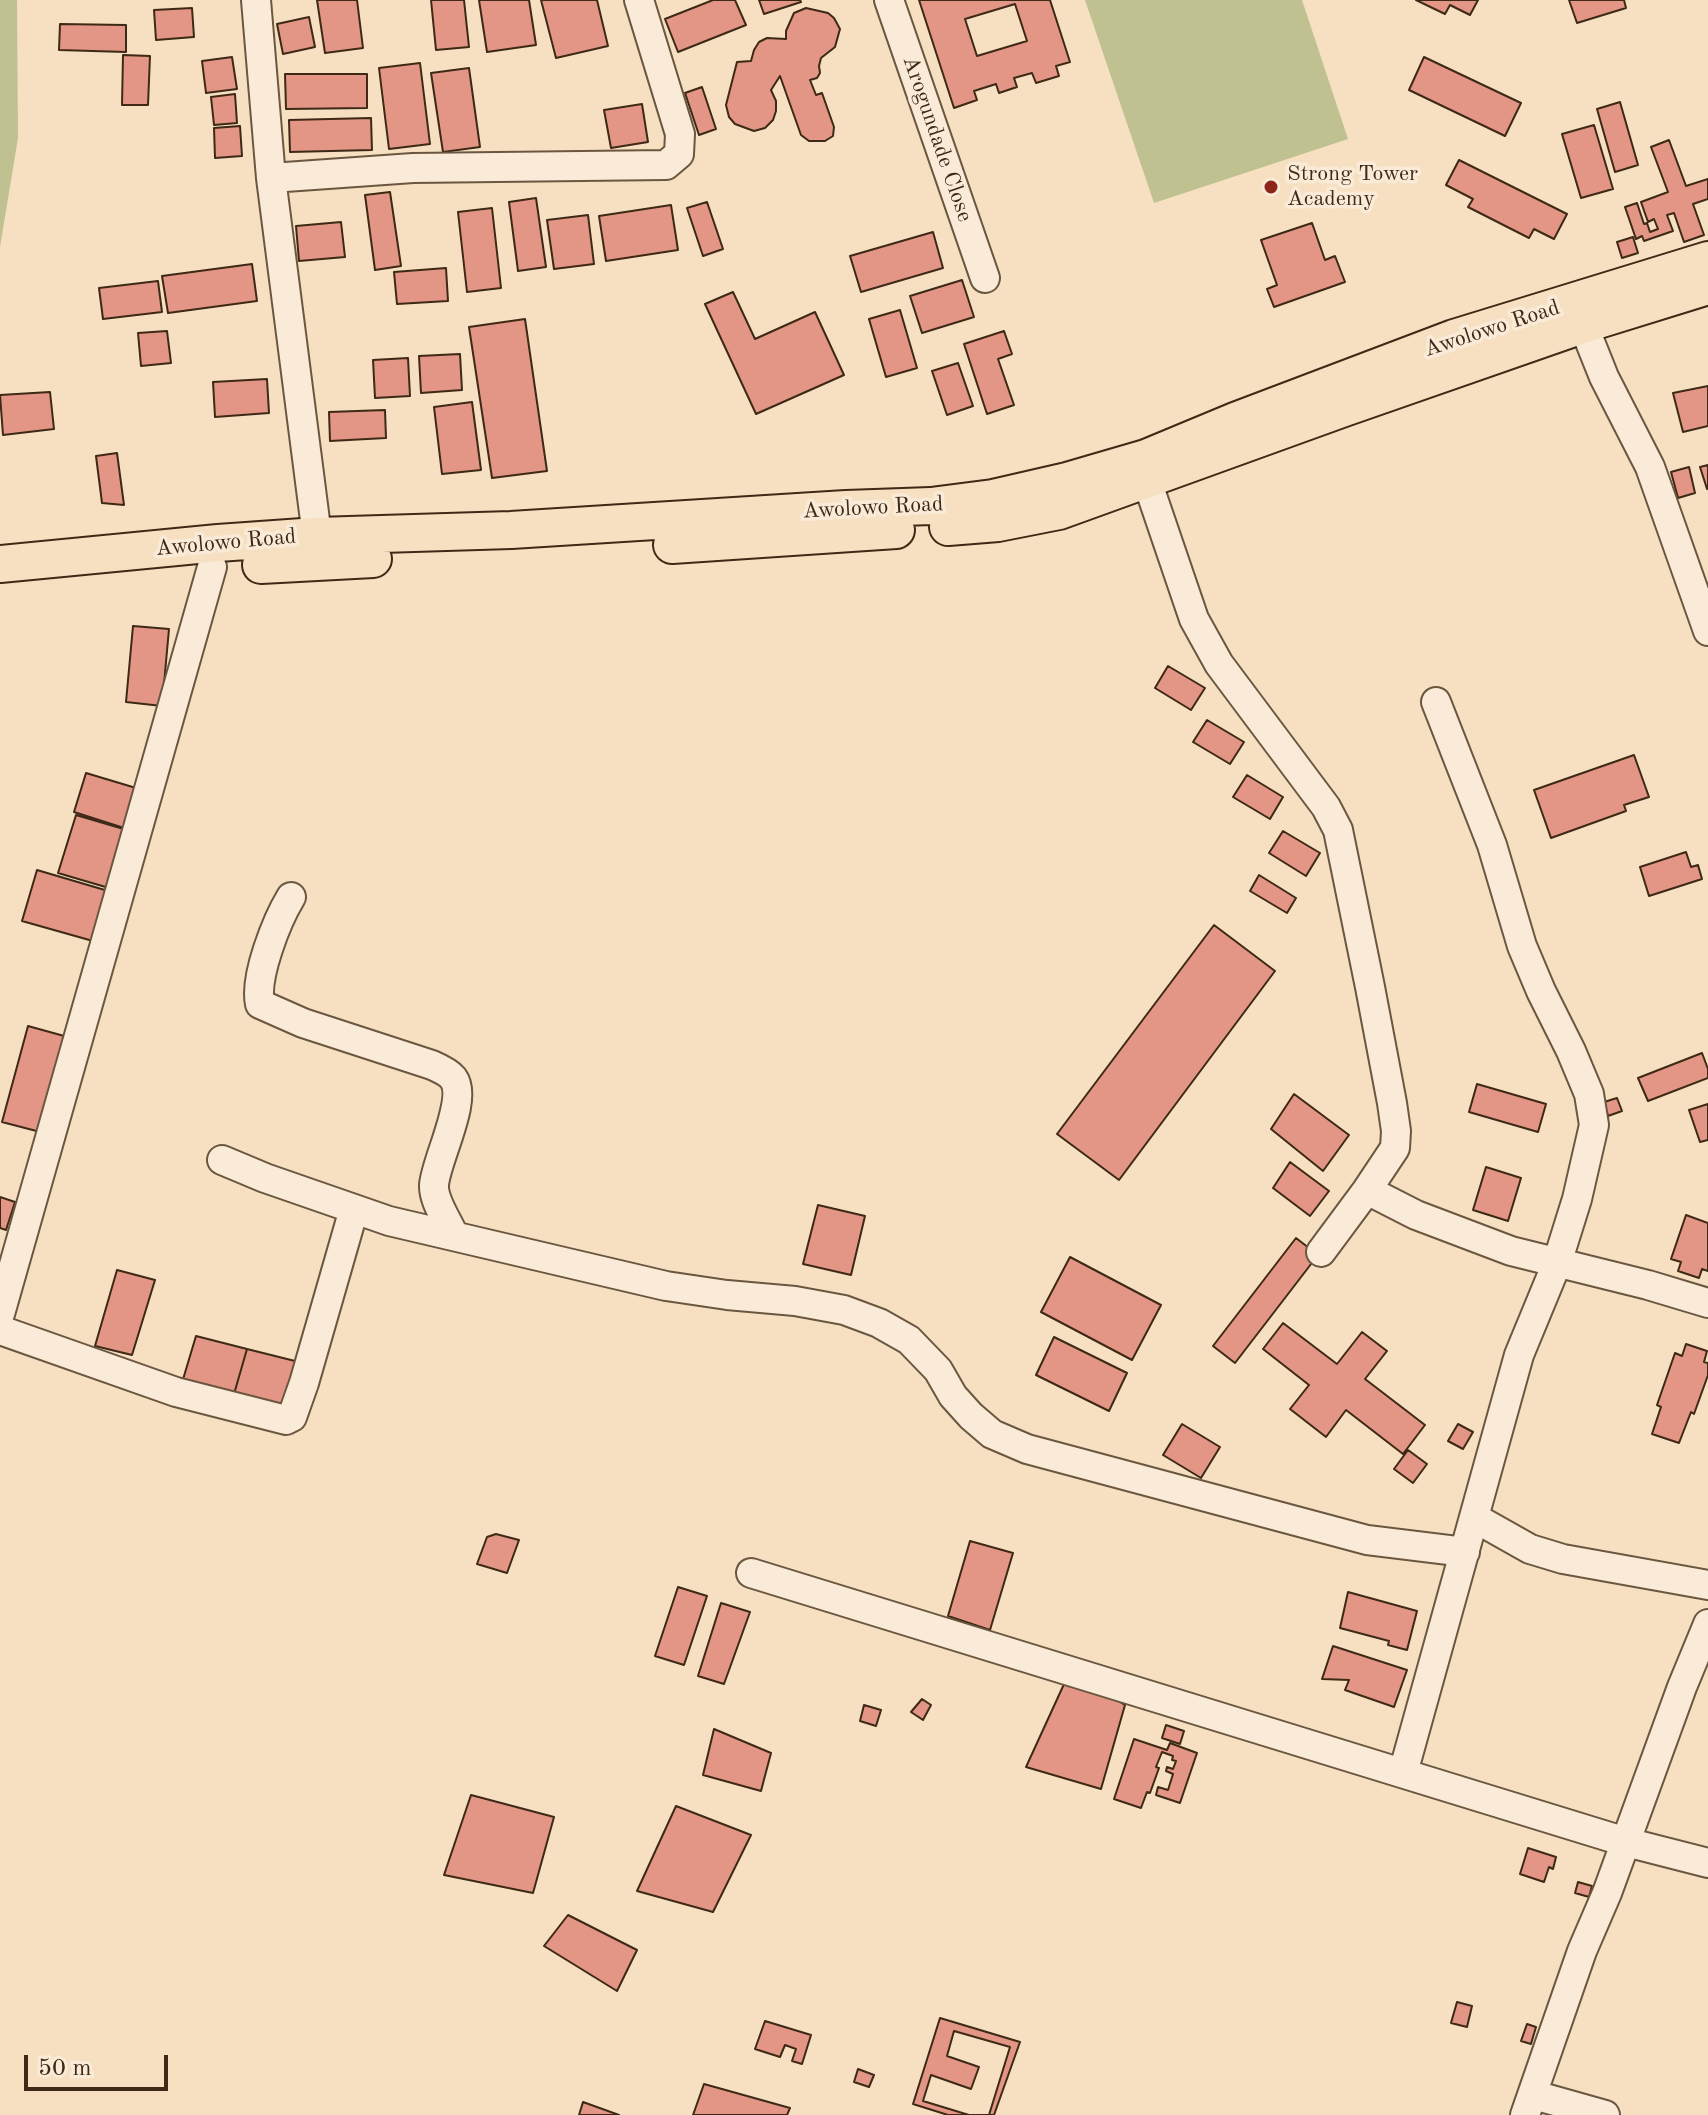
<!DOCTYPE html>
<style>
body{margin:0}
#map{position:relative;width:1708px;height:2115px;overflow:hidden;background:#f6e0c1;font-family:"Old Standard TT",serif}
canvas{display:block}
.scale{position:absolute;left:24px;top:2055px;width:144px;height:36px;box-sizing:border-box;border:4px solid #3d2915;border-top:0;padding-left:10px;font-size:24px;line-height:28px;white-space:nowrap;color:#3d2915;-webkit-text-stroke:6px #f9ebd7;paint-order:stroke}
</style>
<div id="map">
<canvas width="1708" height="2115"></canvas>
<div class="scale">50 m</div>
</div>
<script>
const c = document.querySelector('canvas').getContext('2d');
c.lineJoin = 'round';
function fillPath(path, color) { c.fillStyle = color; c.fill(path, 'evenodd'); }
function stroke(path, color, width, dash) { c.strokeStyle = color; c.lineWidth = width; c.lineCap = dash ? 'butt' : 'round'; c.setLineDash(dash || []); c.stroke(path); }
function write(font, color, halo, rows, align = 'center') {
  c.font = font + ' "Old Standard TT",serif'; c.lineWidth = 7; c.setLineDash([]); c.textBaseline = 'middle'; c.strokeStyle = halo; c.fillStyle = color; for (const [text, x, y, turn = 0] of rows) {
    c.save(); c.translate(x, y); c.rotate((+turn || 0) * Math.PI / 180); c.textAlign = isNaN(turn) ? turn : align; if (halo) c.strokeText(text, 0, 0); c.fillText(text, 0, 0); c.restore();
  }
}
fillPath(new Path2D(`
 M 0,0 L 17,0 L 18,138 L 0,247 Z
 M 1085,0 L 1302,0 L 1348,139 L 1154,203 Z`), '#c0c190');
const building = new Path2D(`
 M 317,0 L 357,0 L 363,48 L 325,53 Z
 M 431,0 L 464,0 L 469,47 L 436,50 Z
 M 479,0 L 529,0 L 536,45 L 487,52 Z
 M 541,0 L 597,0 L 608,46 L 556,58 Z
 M 713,0 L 735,0 L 746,25 L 678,52 L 665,19 Z
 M 759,0 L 800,0 L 801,2 L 764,14 Z
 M 919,0 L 1050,0 L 1070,62 L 1056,66 L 1059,76 L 1036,83 L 1032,73 L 1014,78 L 1017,87 L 999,93 L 996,84 L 974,91 L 977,100 L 954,108 ZM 1015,4 L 1027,41 L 977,56 L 965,19 Z
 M 1416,0 L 1478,0 L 1470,15 L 1450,5 L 1445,14 Z
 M 1569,0 L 1624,0 L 1626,8 L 1577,23 Z
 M 192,8 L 194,37 L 156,40 L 154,10 Z
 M 806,8 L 828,13 L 834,18 L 840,29 L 835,47 L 821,58 L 819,66 L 820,73 L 817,78 L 810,80 L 816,95 L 822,93 L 834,127 L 833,136 L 825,141 L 809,141 L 801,135 L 780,76 L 771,90 L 776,101 L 776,111 L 773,120 L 765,128 L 754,131 L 735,124 L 729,117 L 726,105 L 737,62 L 751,61 L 754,50 L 759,42 L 767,38 L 786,39 L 786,31 L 794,13 Z
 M 309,17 L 315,47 L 283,54 L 277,24 Z
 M 60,24 L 126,25 L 126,52 L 59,50 Z
 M 123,55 L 150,56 L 148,105 L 122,105 Z
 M 232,57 L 237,89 L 206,93 L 202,61 Z
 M 1424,57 L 1521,103 L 1505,136 L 1409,90 Z
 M 420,63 L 430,144 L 389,149 L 379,68 Z
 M 469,68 L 480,147 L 443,152 L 431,73 Z
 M 285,74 L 367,74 L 367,108 L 286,109 Z
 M 702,87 L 716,129 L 699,135 L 685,93 Z
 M 235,94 L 237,123 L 214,125 L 211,97 Z
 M 1620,102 L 1638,165 L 1615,172 L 1597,109 Z
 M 642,104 L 648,142 L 611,148 L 604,110 Z
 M 371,118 L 372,150 L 290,152 L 289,120 Z
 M 1594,125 L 1613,189 L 1581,198 L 1562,134 Z
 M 240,126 L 242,156 L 215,158 L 214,128 Z
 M 1669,140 L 1686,186 L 1708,179 L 1708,199 L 1693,204 L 1704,235 L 1684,242 L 1674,213 L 1667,215 L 1673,231 L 1644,241 L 1642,236 L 1636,239 L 1625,207 L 1637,203 L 1644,224 L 1647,223 L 1650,232 L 1658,229 L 1654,219 L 1648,222 L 1641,202 L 1668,192 L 1651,147 Z
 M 1459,160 L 1567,214 L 1554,239 L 1534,229 L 1529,238 L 1468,207 L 1473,199 L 1446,185 Z
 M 390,192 L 401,266 L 375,270 L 365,195 Z
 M 536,198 L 546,267 L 518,271 L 509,202 Z
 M 707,202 L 723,249 L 703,256 L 687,208 Z
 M 671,205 L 678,250 L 606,261 L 599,216 Z
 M 492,208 L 501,288 L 467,292 L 458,212 Z
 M 588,215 L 594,264 L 554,269 L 547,220 Z
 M 341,222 L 345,257 L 299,261 L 296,226 Z
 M 1312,223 L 1325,260 L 1335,256 L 1345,282 L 1274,307 L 1267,289 L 1277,285 L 1261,240 Z
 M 933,232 L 943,268 L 861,292 L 850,256 Z
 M 1633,237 L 1638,253 L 1622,258 L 1617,242 Z
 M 252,264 L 257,301 L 168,313 L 162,276 Z
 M 446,268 L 448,301 L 397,304 L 394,272 Z
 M 962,280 L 974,317 L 922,333 L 910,296 Z
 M 158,281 L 162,312 L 103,319 L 99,288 Z
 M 733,292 L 755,339 L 815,312 L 844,375 L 756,414 L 705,304 Z
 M 900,310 L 917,368 L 886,377 L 869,319 Z
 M 525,319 L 547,471 L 492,478 L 469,327 Z
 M 167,331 L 171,363 L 141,366 L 138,333 Z
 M 1004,331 L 1012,354 L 998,359 L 1014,405 L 987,414 L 964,344 Z
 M 460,354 L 462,390 L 421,393 L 419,356 Z
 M 408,358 L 410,396 L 375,398 L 373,360 Z
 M 958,363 L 973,406 L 947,415 L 932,371 Z
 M 267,379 L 269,413 L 215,417 L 213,382 Z
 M 1708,386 L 1708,426 L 1683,432 L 1673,393 Z
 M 50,392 L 54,429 L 3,435 L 0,395 Z
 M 472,402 L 481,470 L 442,474 L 434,407 Z
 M 385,410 L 386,438 L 330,441 L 329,412 Z
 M 117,453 L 124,505 L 102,503 L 96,456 Z
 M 1708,465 L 1708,488 L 1707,489 L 1700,467 Z
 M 1689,467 L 1695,493 L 1678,498 L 1671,472 Z
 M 133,626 L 169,629 L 162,706 L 126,702 Z
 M 1168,666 L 1205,688 L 1191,710 L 1155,688 Z
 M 1207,720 L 1244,742 L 1230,764 L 1193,742 Z
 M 1634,755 L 1649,797 L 1624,805 L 1626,811 L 1551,838 L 1534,790 Z
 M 86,773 L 136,788 L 124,828 L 74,812 Z
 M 1247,775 L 1283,797 L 1270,819 L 1233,797 Z
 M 76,815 L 127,830 L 109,888 L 58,873 Z
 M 1283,831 L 1320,853 L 1306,876 L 1269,853 Z
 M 1686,852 L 1691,867 L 1698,865 L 1702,879 L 1649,896 L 1640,867 Z
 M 37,870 L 115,893 L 100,943 L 22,921 Z
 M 1259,875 L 1296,898 L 1287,913 L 1250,891 Z
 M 1214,925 L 1275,971 L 1119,1180 L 1057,1134 Z
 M 28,1026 L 75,1039 L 48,1134 L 2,1122 Z
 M 1702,1053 L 1708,1069 L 1708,1078 L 1648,1101 L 1638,1078 Z
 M 1477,1084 L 1546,1104 L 1538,1132 L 1469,1112 Z
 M 1294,1094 L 1349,1135 L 1323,1171 L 1271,1129 Z
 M 1617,1098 L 1622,1111 L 1608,1116 L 1604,1102 Z
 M 1708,1104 L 1708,1140 L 1700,1142 L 1689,1110 Z
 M 1290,1162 L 1329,1191 L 1310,1216 L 1273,1188 Z
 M 1486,1167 L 1521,1178 L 1508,1221 L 1473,1210 Z
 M 0,1197 L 15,1202 L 6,1230 L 0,1228 Z
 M 818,1205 L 865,1216 L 851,1275 L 803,1264 Z
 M 1686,1215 L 1708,1223 L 1708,1271 L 1702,1269 L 1699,1278 L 1678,1271 L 1681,1262 L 1671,1259 Z
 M 1296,1238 L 1318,1255 L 1235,1363 L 1213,1346 Z
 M 1070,1257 L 1161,1305 L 1132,1360 L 1041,1312 Z
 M 117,1270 L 155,1280 L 132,1355 L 95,1346 Z
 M 1283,1323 L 1337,1364 L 1362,1332 L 1387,1351 L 1365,1379 L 1425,1425 L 1403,1454 L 1346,1410 L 1326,1437 L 1290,1409 L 1309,1385 L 1263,1349 Z
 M 196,1336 L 247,1349 L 232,1401 L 181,1386 Z
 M 1054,1337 L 1127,1373 L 1109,1411 L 1036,1375 Z
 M 1686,1344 L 1707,1351 L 1704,1362 L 1708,1363 L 1708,1375 L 1694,1414 L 1691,1412 L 1679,1443 L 1652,1434 L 1661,1407 L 1657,1405 L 1675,1353 L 1682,1356 Z
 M 247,1349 L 299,1362 L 284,1416 L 232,1401 Z
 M 1182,1424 L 1220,1447 L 1201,1478 L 1163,1455 Z
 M 1458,1424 L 1473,1432 L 1463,1449 L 1448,1441 Z
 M 1408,1450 L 1427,1464 L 1413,1483 L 1394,1469 Z
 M 496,1534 L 519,1540 L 507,1573 L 477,1564 L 487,1537 Z
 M 970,1541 L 1013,1553 L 990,1630 L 948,1616 Z
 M 678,1587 L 707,1596 L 684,1665 L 655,1656 Z
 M 1348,1592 L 1417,1611 L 1407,1650 L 1388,1645 L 1389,1641 L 1340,1628 Z
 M 721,1603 L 750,1612 L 724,1684 L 698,1676 Z
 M 1333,1646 L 1407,1670 L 1394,1707 L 1345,1690 L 1349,1680 L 1322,1679 Z
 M 1070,1671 L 1125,1705 L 1101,1789 L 1026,1767 Z
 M 922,1699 L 931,1705 L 923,1720 L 911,1712 Z
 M 864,1705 L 881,1710 L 876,1726 L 860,1721 Z
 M 1166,1725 L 1184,1731 L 1180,1744 L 1162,1738 Z
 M 714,1729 L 771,1753 L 761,1791 L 703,1775 Z
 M 1134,1739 L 1167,1750 L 1170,1743 L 1197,1753 L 1180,1803 L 1156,1795 L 1158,1787 L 1168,1790 L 1173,1774 L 1166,1771 L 1167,1767 L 1173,1769 L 1176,1761 L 1172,1760 L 1173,1756 L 1162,1752 L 1156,1767 L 1159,1768 L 1150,1793 L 1147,1792 L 1141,1808 L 1114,1799 Z
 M 471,1795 L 554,1817 L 533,1893 L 444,1875 Z
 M 676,1806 L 751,1835 L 713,1912 L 637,1891 Z
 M 1528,1848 L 1556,1857 L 1553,1869 L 1549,1867 L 1544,1882 L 1520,1874 Z
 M 1578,1882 L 1592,1886 L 1589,1897 L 1575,1893 Z
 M 568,1915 L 637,1950 L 617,1991 L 544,1946 Z
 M 1457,2002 L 1472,2006 L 1467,2027 L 1451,2023 Z
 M 940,2018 L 1020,2042 L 994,2115 L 948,2115 L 913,2104 Z
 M 765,2021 L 811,2035 L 802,2064 L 792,2061 L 796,2049 L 785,2045 L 780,2057 L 755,2049 Z
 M 1527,2024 L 1536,2027 L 1531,2044 L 1521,2041 Z
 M 954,2031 L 1010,2047 L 989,2115 L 969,2115 L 923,2101 L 931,2075 L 971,2089 L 979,2067 L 947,2056 Z
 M 858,2069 L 874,2075 L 869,2087 L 854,2082 Z
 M 704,2084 L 790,2108 L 787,2115 L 693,2115 Z
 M 583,2102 L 619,2115 L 579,2115 Z`);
fillPath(building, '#e39685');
stroke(building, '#3d2915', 2);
const minor = new Path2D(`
 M 256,0 L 271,178 L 317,536
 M 889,0 L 985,278
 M 271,178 L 413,168 L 666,165 L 679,154 L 680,134 L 639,0
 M 1576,307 L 1604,377 L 1650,467 L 1708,631
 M 1147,481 L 1194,619 L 1219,664 L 1326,807 L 1338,830 L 1370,987 L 1392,1103 L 1396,1131 L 1395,1148 L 1367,1190 L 1321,1252
 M 291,897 C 277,920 254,977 260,1004 L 303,1023 L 432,1065 C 439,1068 448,1072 453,1078 C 469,1099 436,1159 434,1185 C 433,1201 448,1221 454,1236
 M 222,1160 L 265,1178 L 389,1221 L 666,1286 L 727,1295 L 795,1301 L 844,1310 L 879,1323 L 909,1340 L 938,1370 L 953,1396 L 971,1416 L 992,1434 L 1027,1449 L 1367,1540 L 1465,1552
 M 1367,1190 L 1416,1215 L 1511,1251 L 1648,1285 L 1708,1303
 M 0,1314 L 212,567
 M 0,1330 L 176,1392 L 286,1420 L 292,1417 L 304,1383 L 354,1209
 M 1475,1518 L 1530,1549 L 1563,1559 L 1708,1585
 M 751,1573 L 1626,1842 L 1708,1863
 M 1403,1773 L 1519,1355 L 1557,1263 L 1577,1199 L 1594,1125 L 1589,1094 L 1571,1051 L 1541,991 L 1522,946 L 1492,845 L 1436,702
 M 1534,2095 L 1605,2115
 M 1525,2115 L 1582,1951 L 1607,1893 L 1682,1687 L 1708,1624`);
const major = new Path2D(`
 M 948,527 L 998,523 L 1059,511 L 1344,408 L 1582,325 L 1708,286
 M 672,545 L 896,530
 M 0,564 L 218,543 L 317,536 L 511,530 L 846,509 L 931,506 L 993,498 L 1067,481 L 1146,458 L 1235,421 L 1454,338 L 1708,260
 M 261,565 L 373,559`);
stroke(minor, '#6b5740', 32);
stroke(major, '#3d2915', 40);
stroke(minor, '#f9ebd7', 28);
stroke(major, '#f6e0c1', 36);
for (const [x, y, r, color] of [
 [1271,187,8,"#8f2418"]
]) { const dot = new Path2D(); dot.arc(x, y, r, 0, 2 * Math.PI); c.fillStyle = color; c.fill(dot); stroke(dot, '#f9ebd7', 3); }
write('22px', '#3d2915', '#f9ebd7', [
 ["Arogundade Close",937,139,71],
 ["Awolowo Road",1492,329,-18],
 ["Awolowo Road",873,508,-3],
 ["Awolowo Road",226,543,-5]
]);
write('22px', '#3d2915', '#f9ebd7', [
 ["Strong Tower",1287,174],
 ["Academy",1287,199]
], 'left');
</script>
